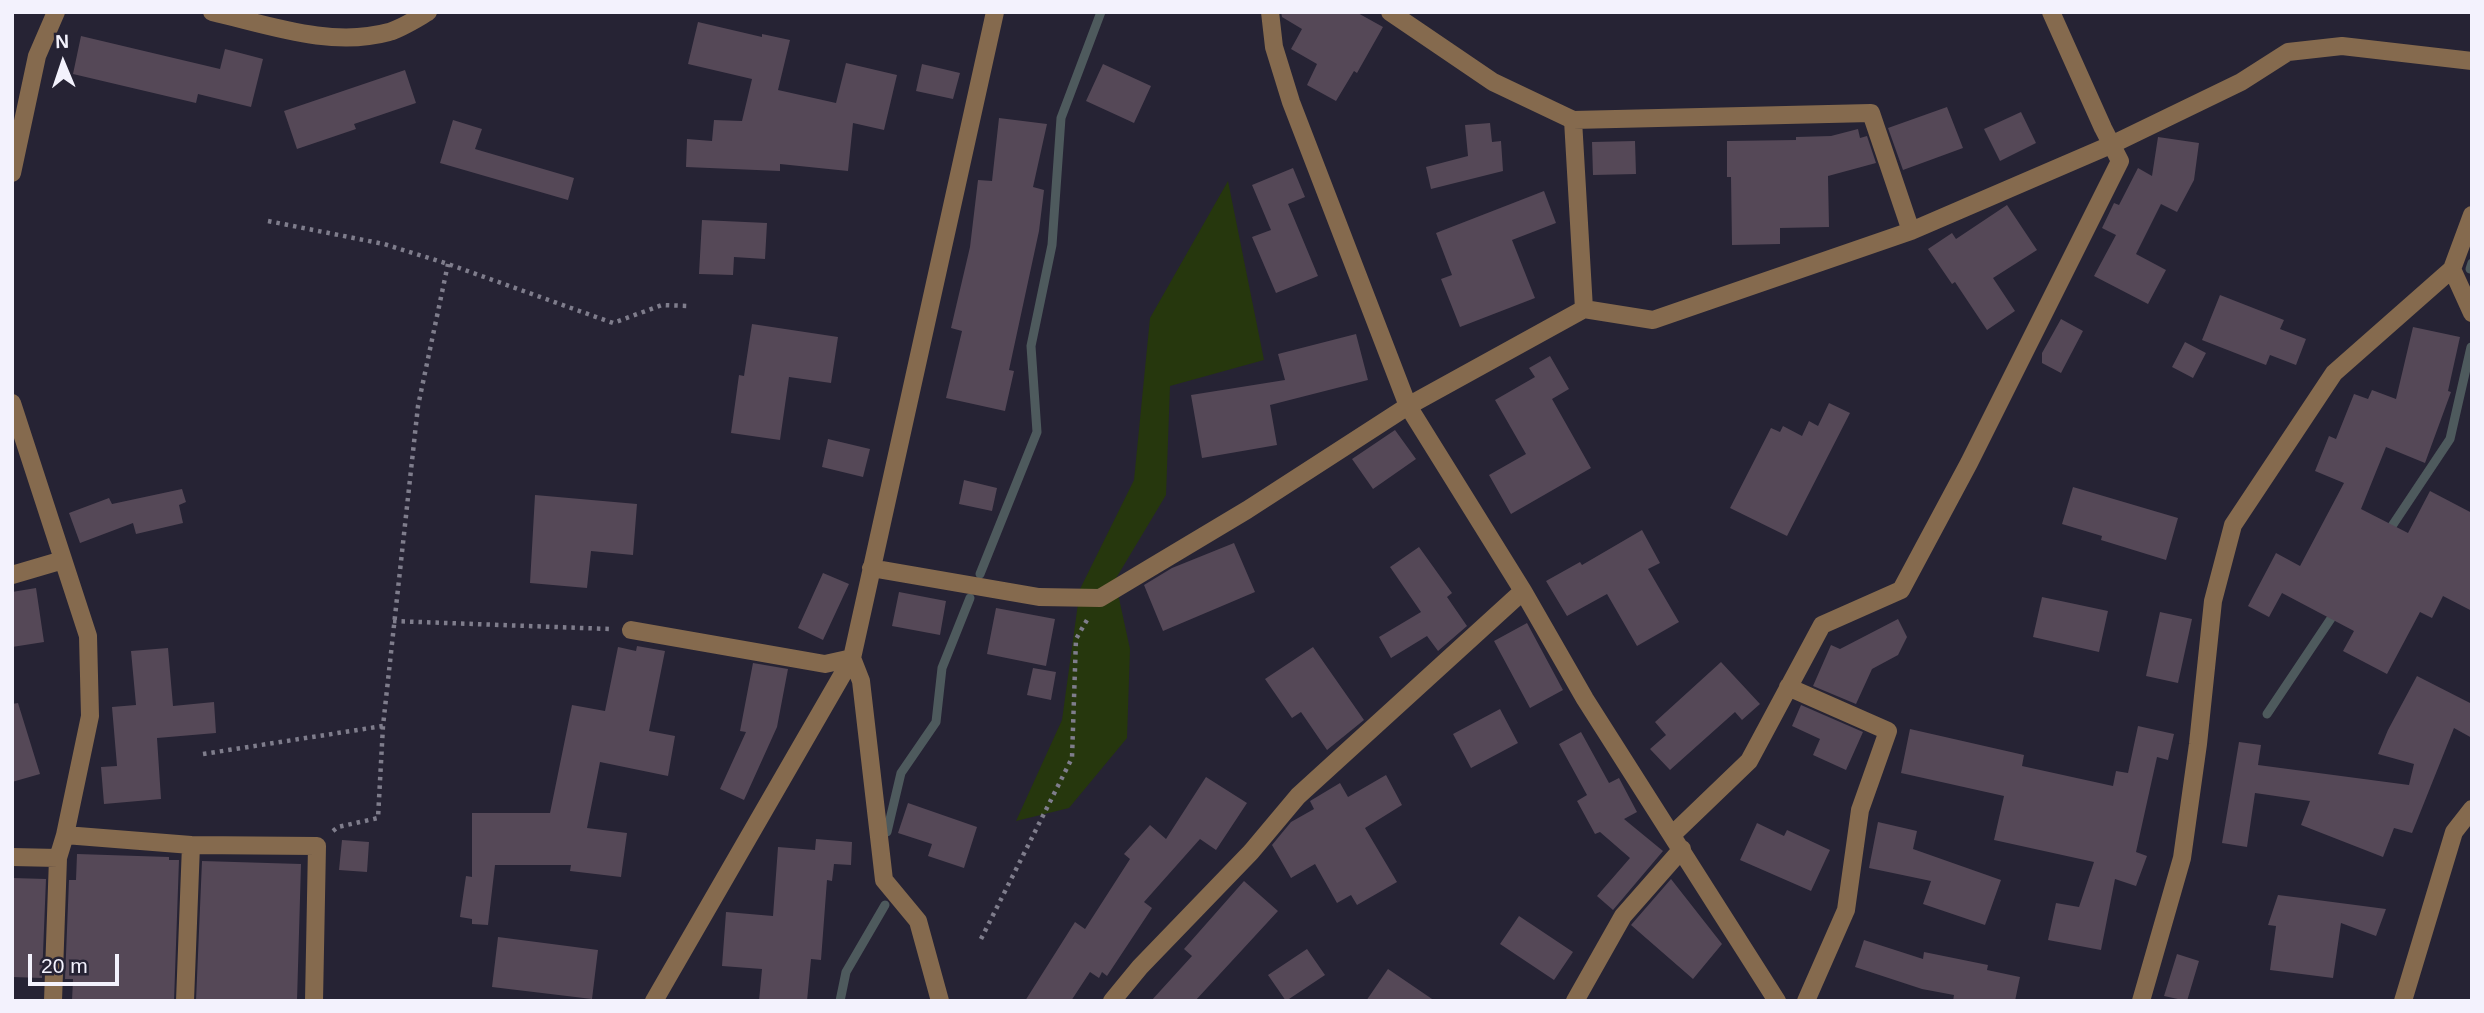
<!DOCTYPE html>
<style>
body{margin:0}
#map{position:relative;width:2484px;height:1013px;overflow:hidden;background:#262334;font-family:Helvetica,sans-serif}
canvas{display:block}
.frame{position:absolute;inset:0;border:14px solid #f3f2fd;pointer-events:none}
.north{position:absolute;left:28px;top:28px;width:70px;height:70px;-webkit-text-stroke:5px #262334;paint-order:stroke;rotate:358deg;font-size:19px;font-weight:700;line-height:28px;text-align:center;color:#f3f2fd}
.north::after{content:'';display:block;margin:auto;width:24px;height:32px;background:#f3f2fd;clip-path:polygon(50% 0,100% 100%,50% 72%,0 100%)}
.scale{position:absolute;left:28px;top:954px;width:91px;height:32px;box-sizing:border-box;border:4px solid #f3f2fd;border-top:0;padding-left:9px;font-size:21px;line-height:24px;white-space:nowrap;color:#f3f2fd;-webkit-text-stroke:5px #262334;paint-order:stroke}
</style>
<div id="map">
<canvas width="2484" height="1013"></canvas>
<div class="frame"></div>
<div class="north">N</div>
<div class="scale">20 m</div>
</div>
<script>
const c = document.querySelector('canvas').getContext('2d');
c.lineJoin = 'round';
function fillPath(path, color) { c.fillStyle = color; c.fill(path, 'evenodd'); }
function stroke(path, color, width, dash) { c.strokeStyle = color; c.lineWidth = width; c.lineCap = dash ? 'butt' : 'round'; c.setLineDash(dash || []); c.stroke(path); }
fillPath(new Path2D(`
 M 1228,181 L 1264,360 L 1170,386 L 1166,495 L 1115,580 L 1130,649 L 1127,738 L 1069,808 L 1016,821 L 1062,720 L 1080,589 L 1134,480 L 1150,318 Z`), '#26370d');
stroke(new Path2D(`
 M 2470,269 L 2472,263
 M 2386,535 L 2450,439 L 2471,347
 M 980,574 L 1037,432 L 1031,346 L 1052,245 L 1061,118 L 1101,12
 M 2267,714 L 2336,611
 M 887,832 L 901,773 L 936,722 L 942,668 L 970,598
 M 840,1001 L 846,972 L 885,905`), '#4e5a5d', 9);
fillPath(new Path2D(`
 M 1281,12 L 1356,12 L 1383,27 L 1357,73 L 1354,71 L 1336,101 L 1307,85 L 1317,64 L 1291,49 L 1302,29 L 1282,17 Z
 M 698,22 L 762,37 L 762,34 L 790,40 L 778,90 L 836,103 L 846,63 L 897,75 L 884,130 L 853,123 L 848,171 L 780,164 L 780,171 L 686,167 L 687,139 L 712,141 L 714,120 L 742,121 L 752,79 L 688,64 Z
 M 81,36 L 220,69 L 225,49 L 263,59 L 251,107 L 198,94 L 196,103 L 73,74 Z
 M 922,64 L 960,73 L 953,99 L 916,91 Z
 M 1103,64 L 1151,86 L 1134,123 L 1086,101 Z
 M 405,70 L 416,103 L 354,124 L 356,129 L 297,149 L 284,111 Z
 M 1947,107 L 1963,148 L 1903,170 L 1888,128 Z
 M 2021,112 L 2036,143 L 2000,161 L 1984,129 Z
 M 999,118 L 1047,124 L 1033,187 L 1044,190 L 1039,231 L 1009,370 L 1014,371 L 1005,411 L 946,398 L 962,331 L 951,328 L 970,247 L 978,180 L 992,181 Z
 M 453,120 L 482,129 L 475,149 L 574,178 L 568,200 L 440,163 Z
 M 1490,123 L 1492,142 L 1501,141 L 1503,171 L 1431,189 L 1426,167 L 1468,156 L 1465,125 Z
 M 1858,129 L 1860,138 L 1867,136 L 1876,163 L 1828,176 L 1829,227 L 1780,228 L 1780,244 L 1732,245 L 1731,177 L 1727,177 L 1727,141 L 1796,140 L 1796,137 L 1831,136 Z
 M 2158,137 L 2199,143 L 2194,180 L 2177,212 L 2161,204 L 2136,254 L 2166,270 L 2148,304 L 2094,276 L 2116,235 L 2102,228 L 2114,203 L 2119,205 L 2138,168 L 2152,176 Z
 M 1635,141 L 1636,174 L 1593,175 L 1592,142 Z
 M 1293,168 L 1305,197 L 1288,204 L 1318,276 L 1276,293 L 1252,237 L 1271,230 L 1252,185 Z
 M 1544,191 L 1556,223 L 1512,240 L 1535,298 L 1460,327 L 1441,279 L 1452,275 L 1436,233 Z
 M 2007,205 L 2037,250 L 1993,278 L 2015,311 L 1987,330 L 1955,282 L 1952,284 L 1928,249 L 1952,233 L 1956,239 Z
 M 702,220 L 767,223 L 765,259 L 734,257 L 733,275 L 699,274 Z
 M 2220,295 L 2284,320 L 2280,329 L 2306,339 L 2296,365 L 2270,355 L 2266,365 L 2202,340 Z
 M 2061,319 L 2083,331 L 2061,373 L 2042,363 L 2042,353 Z
 M 752,324 L 838,337 L 831,383 L 789,377 L 780,440 L 731,433 L 739,375 L 744,376 Z
 M 2413,327 L 2460,337 L 2448,391 L 2451,392 L 2425,463 L 2386,447 L 2361,509 L 2408,533 L 2430,491 L 2472,513 L 2472,611 L 2443,596 L 2432,618 L 2420,612 L 2387,674 L 2343,651 L 2354,631 L 2282,593 L 2269,617 L 2248,606 L 2276,553 L 2300,566 L 2344,483 L 2315,471 L 2329,436 L 2336,439 L 2354,394 L 2368,399 L 2372,390 L 2396,399 Z
 M 1356,334 L 1368,380 L 1270,405 L 1277,445 L 1202,458 L 1191,395 L 1285,380 L 1278,354 Z
 M 2185,342 L 2206,353 L 2193,378 L 2172,367 Z
 M 1550,356 L 1569,389 L 1552,399 L 1591,468 L 1511,514 L 1489,475 L 1526,454 L 1495,400 L 1535,377 L 1529,368 Z
 M 1829,403 L 1850,413 L 1787,536 L 1730,508 L 1771,428 L 1780,432 L 1783,426 L 1802,436 L 1809,421 L 1818,426 Z
 M 1395,430 L 1416,459 L 1373,489 L 1352,459 Z
 M 828,439 L 870,449 L 863,477 L 822,467 Z
 M 964,480 L 997,488 L 992,511 L 959,504 Z
 M 2073,487 L 2178,518 L 2166,560 L 2101,540 L 2102,536 L 2062,524 Z
 M 182,489 L 186,502 L 179,505 L 183,523 L 136,534 L 133,523 L 80,543 L 69,513 L 109,498 L 112,504 Z
 M 535,495 L 637,504 L 633,555 L 591,551 L 587,588 L 530,583 Z
 M 1642,530 L 1660,563 L 1648,569 L 1679,622 L 1637,646 L 1607,594 L 1567,616 L 1546,581 L 1580,562 L 1582,565 Z
 M 1234,543 L 1255,592 L 1163,631 L 1144,585 L 1172,568 Z
 M 1419,547 L 1452,593 L 1447,597 L 1467,626 L 1438,651 L 1427,636 L 1391,658 L 1379,637 L 1421,612 L 1390,567 Z
 M 823,573 L 849,584 L 823,640 L 798,628 Z
 M 36,588 L 44,642 L 12,647 L 12,592 Z
 M 899,592 L 946,601 L 940,635 L 892,626 Z
 M 2042,597 L 2108,611 L 2099,652 L 2033,637 Z
 M 996,608 L 1055,619 L 1046,666 L 987,654 Z
 M 2160,612 L 2192,619 L 2178,683 L 2146,676 Z
 M 1898,619 L 1907,637 L 1898,655 L 1872,669 L 1856,704 L 1813,686 L 1831,645 L 1840,649 Z
 M 1527,623 L 1563,690 L 1530,708 L 1494,641 Z
 M 637,646 L 665,651 L 649,731 L 675,736 L 668,776 L 600,762 L 587,828 L 627,833 L 621,877 L 570,871 L 571,865 L 495,865 L 488,925 L 472,924 L 472,919 L 460,917 L 466,876 L 472,877 L 472,813 L 550,813 L 572,705 L 605,711 L 618,647 L 636,651 Z
 M 1313,647 L 1364,720 L 1327,750 L 1301,712 L 1292,718 L 1265,679 Z
 M 168,648 L 173,706 L 214,702 L 216,733 L 157,738 L 161,799 L 104,804 L 101,767 L 117,766 L 112,707 L 136,705 L 131,651 Z
 M 1721,662 L 1760,704 L 1742,720 L 1735,712 L 1670,770 L 1650,749 L 1666,735 L 1655,722 Z
 M 753,663 L 788,669 L 777,727 L 744,800 L 720,789 L 746,732 L 740,731 Z
 M 1033,668 L 1056,672 L 1051,700 L 1027,695 Z
 M 2417,676 L 2472,704 L 2472,738 L 2454,728 L 2412,833 L 2394,828 L 2383,857 L 2301,825 L 2310,801 L 2255,793 L 2247,847 L 2222,843 L 2239,742 L 2261,745 L 2258,765 L 2409,785 L 2414,764 L 2378,754 L 2388,730 Z
 M 18,703 L 40,774 L 12,782 L 12,704 Z
 M 1801,705 L 1863,732 L 1846,770 L 1813,755 L 1820,739 L 1792,726 Z
 M 1500,709 L 1518,743 L 1471,768 L 1453,734 Z
 M 2138,726 L 2174,734 L 2168,760 L 2157,757 L 2136,852 L 2147,856 L 2136,886 L 2115,879 L 2101,950 L 2048,940 L 2056,903 L 2079,907 L 2094,862 L 1994,840 L 2004,796 L 1901,773 L 1910,729 L 2024,755 L 2022,766 L 2113,786 L 2116,771 L 2128,773 Z
 M 1581,732 L 1609,783 L 1619,778 L 1637,812 L 1624,819 L 1663,851 L 1613,910 L 1597,896 L 1630,858 L 1600,832 L 1595,834 L 1577,801 L 1587,795 L 1559,744 Z
 M 1386,775 L 1402,805 L 1365,828 L 1397,882 L 1357,905 L 1351,895 L 1337,903 L 1315,864 L 1291,878 L 1272,845 L 1291,822 L 1314,809 L 1310,801 L 1340,783 L 1348,797 Z
 M 1206,777 L 1247,803 L 1216,850 L 1200,839 L 1144,902 L 1152,908 L 1107,976 L 1102,972 L 1099,978 L 1090,972 L 1071,1001 L 1025,1001 L 1075,922 L 1085,929 L 1130,859 L 1124,854 L 1150,825 L 1166,839 Z
 M 908,803 L 977,827 L 964,868 L 928,856 L 932,844 L 898,833 Z
 M 1878,822 L 1917,831 L 1913,849 L 2001,880 L 1985,925 L 1923,904 L 1931,881 L 1869,868 Z
 M 1757,823 L 1784,836 L 1787,830 L 1830,850 L 1811,891 L 1740,860 Z
 M 816,839 L 852,842 L 851,865 L 834,864 L 832,881 L 827,880 L 821,960 L 811,959 L 807,1001 L 759,1001 L 762,969 L 722,966 L 726,912 L 773,916 L 778,847 L 815,850 Z
 M 342,840 L 369,842 L 367,872 L 339,870 Z
 M 77,854 L 169,857 L 169,860 L 179,860 L 174,1001 L 72,1001 L 73,979 L 65,979 L 69,880 L 76,880 Z
 M 202,861 L 301,864 L 297,1001 L 196,1001 Z
 M 12,878 L 46,879 L 42,978 L 12,977 Z
 M 1671,879 L 1722,944 L 1693,979 L 1631,925 Z
 M 1244,881 L 1278,911 L 1195,1001 L 1151,1001 L 1192,956 L 1184,949 Z
 M 2278,895 L 2302,898 L 2386,909 L 2376,936 L 2341,923 L 2333,978 L 2270,970 L 2276,926 L 2268,925 Z
 M 1519,916 L 1573,952 L 1554,980 L 1500,944 Z
 M 498,937 L 598,950 L 592,999 L 492,987 Z
 M 1864,940 L 1923,959 L 1924,952 L 1988,965 L 1987,970 L 2020,977 L 2015,1001 L 1953,1001 L 1954,995 L 1922,989 L 1855,967 Z
 M 1307,949 L 1325,975 L 1286,1001 L 1268,975 Z
 M 2177,954 L 2199,961 L 2187,1001 L 2164,996 Z
 M 1388,969 L 1435,1001 L 1366,1001 Z`), '#554857');
stroke(new Path2D(`
 M 268,221 L 384,244 L 448,264 L 613,323 L 662,305 L 688,306
 M 393,621 L 609,629
 M 203,754 L 383,726
 M 333,831 L 338,827 L 378,818 L 383,726 L 418,406 L 448,264
 M 981,939 L 1072,758 L 1076,639 L 1087,620`), '#7f7d8c', 4.5, [3.5, 5]);
stroke(new Path2D(`
 M 212,12 C 269,25 331,48 389,32 C 402,28 416,19 428,12
 M 1270,12 L 1274,47 L 1291,102 L 1408,406 L 1523,591 L 1585,699 L 1777,1001
 M 1390,12 L 1493,82 L 1573,120 L 1871,113 L 1911,231
 M 1573,120 L 1584,309
 M 12,173 L 37,56 L 56,12
 M 2452,269 L 2472,313
 M 12,403 L 88,636 L 90,716 L 65,835 L 58,858 L 53,1001
 M 871,568 L 1039,597 L 1100,598 L 1247,510 L 1408,406 L 1584,309 L 1653,320 L 1911,231 L 2113,144 L 2241,82 L 2288,52 L 2342,46 L 2472,61
 M 12,575 L 63,560
 M 631,630 L 825,664 L 852,658
 M 852,658 L 861,681 L 884,880 L 918,921 L 940,1001
 M 1788,687 L 1888,731 L 1860,810 L 1846,910 L 1806,1001
 M 65,835 L 191,845 L 185,1001
 M 1672,835 L 1749,761 L 1822,625 L 1901,590 L 1969,463 L 2120,161 L 2103,128 L 2051,12
 M 191,845 L 317,846 L 314,1001
 M 12,857 L 58,858
 M 654,1001 L 852,658 L 995,12
 M 1112,1001 L 1140,967 L 1251,852 L 1298,796 L 1523,591
 M 1575,1001 L 1623,916 L 1682,849
 M 2141,1001 L 2182,858 L 2198,744 L 2213,601 L 2233,525 L 2334,373 L 2452,269 L 2472,215
 M 2403,1001 L 2454,832 L 2472,809`), '#856a4e', 18);
</script>
